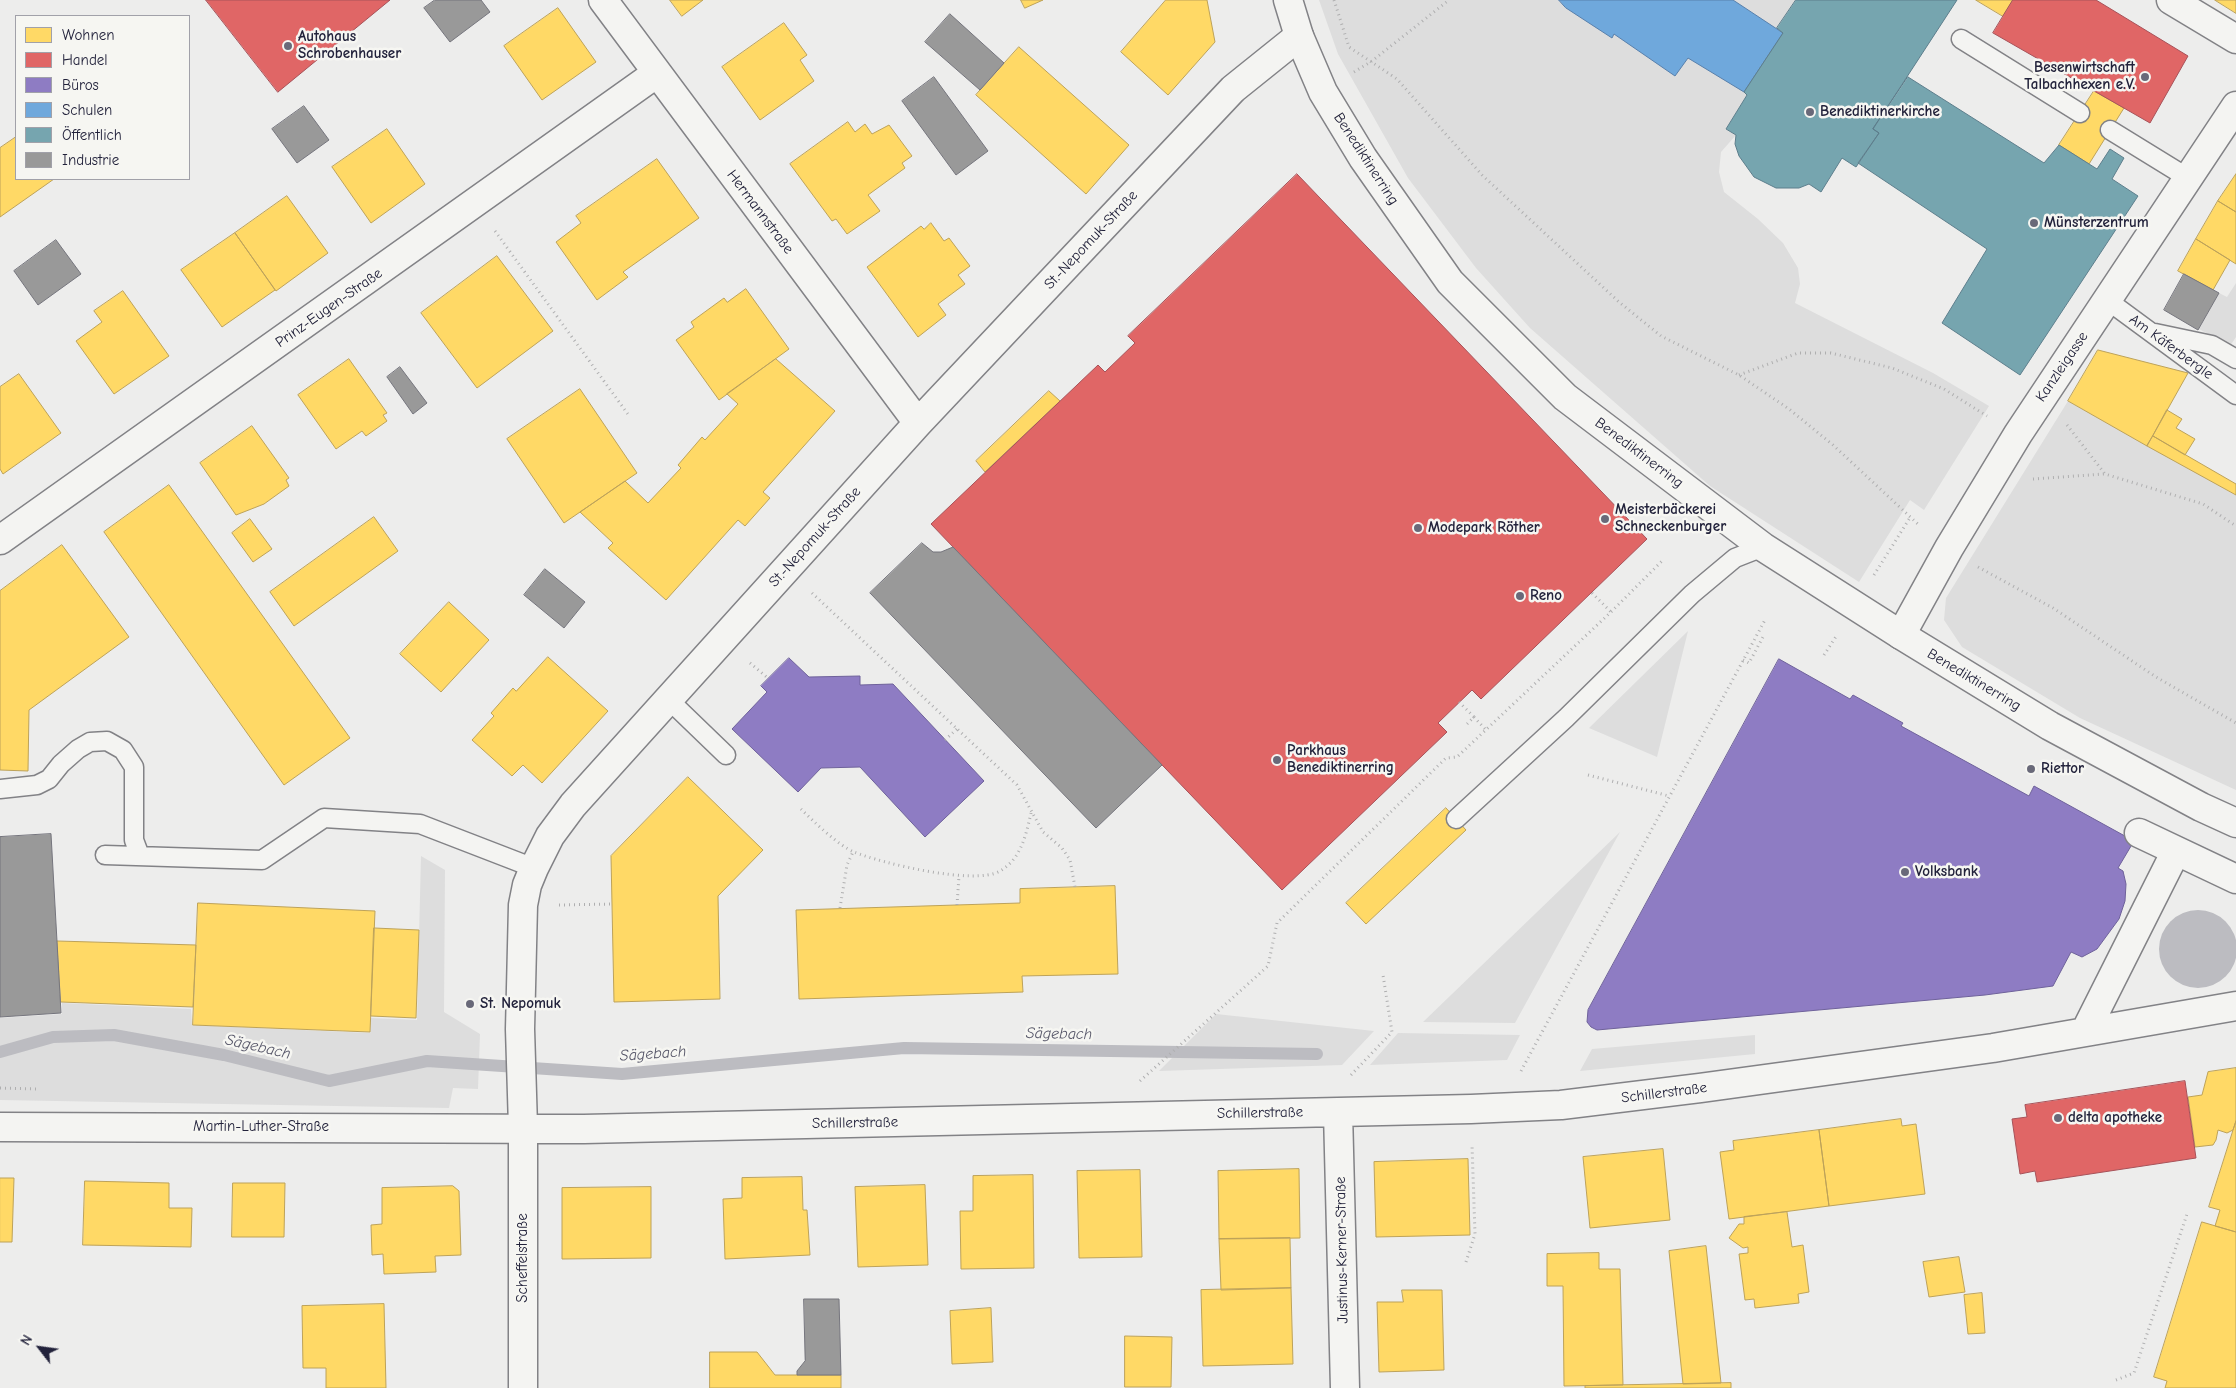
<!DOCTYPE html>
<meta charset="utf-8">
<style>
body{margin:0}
#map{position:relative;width:2236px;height:1388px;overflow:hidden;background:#ededec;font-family:"Comic Neue",sans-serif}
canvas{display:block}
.legend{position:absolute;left:15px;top:15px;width:175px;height:165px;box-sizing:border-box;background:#f6f6f2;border:1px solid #a1a1a9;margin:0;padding:6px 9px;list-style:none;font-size:15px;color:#22223b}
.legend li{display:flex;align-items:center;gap:10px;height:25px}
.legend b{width:25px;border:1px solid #a1a1a9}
.north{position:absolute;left:15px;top:1323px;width:50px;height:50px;-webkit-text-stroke:4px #f6f6f2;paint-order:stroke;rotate:300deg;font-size:14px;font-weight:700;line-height:20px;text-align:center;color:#22223b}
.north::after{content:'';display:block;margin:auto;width:18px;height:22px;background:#22223b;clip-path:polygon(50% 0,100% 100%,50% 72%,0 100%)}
</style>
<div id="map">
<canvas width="2236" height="1388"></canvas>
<ul class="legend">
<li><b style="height:14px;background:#ffd966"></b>Wohnen</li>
<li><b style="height:14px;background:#e06666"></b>Handel</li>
<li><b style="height:14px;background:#8e7cc3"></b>Büros</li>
<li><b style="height:14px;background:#6fa8dc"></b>Schulen</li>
<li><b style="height:14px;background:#76a5af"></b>Öffentlich</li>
<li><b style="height:14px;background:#999"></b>Industrie</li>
</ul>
<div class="north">N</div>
</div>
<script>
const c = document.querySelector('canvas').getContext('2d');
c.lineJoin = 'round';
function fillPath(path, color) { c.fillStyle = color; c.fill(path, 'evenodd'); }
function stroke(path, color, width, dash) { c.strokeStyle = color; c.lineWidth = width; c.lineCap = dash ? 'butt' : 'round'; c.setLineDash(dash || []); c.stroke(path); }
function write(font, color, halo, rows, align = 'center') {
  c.font = font + ' "Comic Neue",sans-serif'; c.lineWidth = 5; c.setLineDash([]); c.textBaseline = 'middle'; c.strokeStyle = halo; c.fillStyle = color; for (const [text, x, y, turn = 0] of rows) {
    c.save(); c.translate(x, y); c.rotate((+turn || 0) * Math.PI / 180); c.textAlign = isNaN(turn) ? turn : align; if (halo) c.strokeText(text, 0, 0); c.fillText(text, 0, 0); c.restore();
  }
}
fillPath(new Path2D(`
 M 1319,0 L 1796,0 L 1777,28 L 1783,33 L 1744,92 L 1747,95 L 1726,129 L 1736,135 L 1721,152 L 1719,172 L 1724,192 L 1758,219 L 1783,243 L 1798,268 L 1800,284 L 1795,303 L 1933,373 L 1989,406 L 1924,510 L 1910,500 L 1859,582 L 1710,486 L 1530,328 L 1476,268 L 1408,178 L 1338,54 Z
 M 2236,283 L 2236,337 L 2230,346 L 2199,329 L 2219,293 L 2227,297 Z
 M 2068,401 L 2236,495 L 2236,790 L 2080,718 L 1962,647 L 1944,620 L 1946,598 Z
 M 1688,631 L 1657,757 L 1589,728 Z
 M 1620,832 L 1515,1023 L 1423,1022 Z
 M 421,856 L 445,870 L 444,1012 L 480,1034 L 478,1089 L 453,1088 L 449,1108 L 0,1100 L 0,1018 L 62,1014 L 62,1003 L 191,1009 L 192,1025 L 370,1033 L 371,1018 L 417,1020 Z
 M 1216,1014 L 1374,1031 L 1342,1065 L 1159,1071 Z
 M 1398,1033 L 1520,1035 L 1507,1060 L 1370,1065 Z
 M 1755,1035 L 1755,1054 L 1580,1071 L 1592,1049 Z`), '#ddd');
fillPath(new Path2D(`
 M2159 949a39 39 0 1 1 78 0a39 39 0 1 1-78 0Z`), '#bcbcc1');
const homes = new Path2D(`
 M 670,0 L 703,0 L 682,16 Z
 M 1021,0 L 1043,0 L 1025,8 Z
 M 1166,0 L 1207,0 L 1215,42 L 1168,95 L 1121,52 Z
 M 1976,0 L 2013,0 L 2003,16 Z
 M 2215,0 L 2236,0 L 2236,13 Z
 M 558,8 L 596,62 L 542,100 L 504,46 Z
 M 784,23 L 807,55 L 800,60 L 814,81 L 760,120 L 722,67 Z
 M 1019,47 L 1129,145 L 1086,194 L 976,95 Z
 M 2094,91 L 2124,108 L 2089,164 L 2059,145 Z
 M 848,122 L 855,132 L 865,124 L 872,134 L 889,125 L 912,156 L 902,163 L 905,168 L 868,195 L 880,211 L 847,234 L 836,219 L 832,221 L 790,164 Z
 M 387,129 L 425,184 L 371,223 L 332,167 Z
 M 16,137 L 16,179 L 54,179 L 0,217 L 0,148 Z
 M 657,159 L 699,218 L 623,272 L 628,277 L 597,300 L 556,242 L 581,223 L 576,216 Z
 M 2236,174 L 2236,212 L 2218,201 Z
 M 287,196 L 328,253 L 276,291 L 235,233 Z
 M 2218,201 L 2236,212 L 2236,264 L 2196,239 Z
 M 931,223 L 944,241 L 949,238 L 970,266 L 958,275 L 965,284 L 938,304 L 946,315 L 918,337 L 867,267 L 921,226 L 924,229 Z
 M 235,233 L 275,290 L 222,327 L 181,270 Z
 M 2196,239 L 2230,260 L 2213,290 L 2178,271 Z
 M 497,256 L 553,331 L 477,388 L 421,313 Z
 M 746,289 L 789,349 L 719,400 L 676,340 L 694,327 L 691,322 L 724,298 L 727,302 Z
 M 123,291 L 169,356 L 114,394 L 76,341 L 102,322 L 94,311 Z
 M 2098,350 L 2188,373 L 2147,446 L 2068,401 Z
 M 349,359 L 387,413 L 383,415 L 387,421 L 366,436 L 362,431 L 336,449 L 298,395 Z
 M 776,359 L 835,411 L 763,492 L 770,498 L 745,526 L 738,520 L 666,600 L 608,548 L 613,543 L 580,512 L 625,481 L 648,503 L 681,468 L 678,465 L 702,437 L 705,440 L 738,404 L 727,394 Z
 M 19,374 L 61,433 L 3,474 L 0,469 L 0,387 Z
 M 580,389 L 637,473 L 564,523 L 507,439 Z
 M 1049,391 L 1060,401 L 985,472 L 976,461 Z
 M 2167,410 L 2182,419 L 2176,428 L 2195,439 L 2185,455 L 2153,436 Z
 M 252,426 L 289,478 L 286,480 L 289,486 L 264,504 L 236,515 L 200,463 Z
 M 2153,436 L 2236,484 L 2236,495 L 2147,446 Z
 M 169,485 L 350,738 L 284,785 L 104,532 Z
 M 374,517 L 398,551 L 294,626 L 270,592 Z
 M 250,519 L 272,549 L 253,562 L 232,533 Z
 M 62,545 L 129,637 L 29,710 L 28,771 L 0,770 L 0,591 Z
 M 449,602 L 489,640 L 441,692 L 400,654 Z
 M 548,657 L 608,711 L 542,783 L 523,765 L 512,776 L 472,740 L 494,716 L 491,713 L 513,688 L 516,691 Z
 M 688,777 L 763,850 L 718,896 L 720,999 L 614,1002 L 611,856 Z
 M 1446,808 L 1466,830 L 1366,924 L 1346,903 Z
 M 1115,886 L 1118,974 L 1022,976 L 1023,992 L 799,999 L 796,910 L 1020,903 L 1020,889 Z
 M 198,903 L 375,911 L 370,1032 L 193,1025 Z
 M 374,928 L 419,930 L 416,1018 L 371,1016 Z
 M 57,941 L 196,945 L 193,1007 L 61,1002 Z
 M 2236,1068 L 2236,1121 L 2233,1130 L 2227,1133 L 2218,1130 L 2216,1140 L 2213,1145 L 2195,1147 L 2188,1097 L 2202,1095 L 2208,1072 Z
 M 1901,1119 L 1902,1126 L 1916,1124 L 1925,1194 L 1829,1206 L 1819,1130 Z
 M 2236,1121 L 2236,1232 L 2215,1226 L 2220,1210 L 2209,1207 Z
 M 1819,1130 L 1829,1206 L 1729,1219 L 1720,1152 L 1734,1150 L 1733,1141 Z
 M 1663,1149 L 1670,1220 L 1590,1228 L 1583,1157 Z
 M 1468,1159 L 1470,1235 L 1376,1237 L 1374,1162 Z
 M 1299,1169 L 1300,1238 L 1219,1239 L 1218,1171 Z
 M 1140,1170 L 1142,1257 L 1079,1258 L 1077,1171 Z
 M 1033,1175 L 1034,1268 L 961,1269 L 960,1211 L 973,1211 L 973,1176 Z
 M 802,1177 L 803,1210 L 807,1210 L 810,1255 L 725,1259 L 723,1199 L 742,1198 L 742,1178 Z
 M 0,1178 L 14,1178 L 12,1242 L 0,1242 Z
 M 85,1181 L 169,1183 L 169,1208 L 192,1208 L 191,1247 L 83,1245 Z
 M 233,1183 L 285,1183 L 284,1237 L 232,1237 Z
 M 925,1185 L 928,1265 L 858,1267 L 855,1187 Z
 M 453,1186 L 459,1191 L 461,1255 L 435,1256 L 436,1272 L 384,1274 L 383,1254 L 372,1255 L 371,1225 L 382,1224 L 382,1188 Z
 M 651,1187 L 651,1258 L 562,1259 L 562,1188 Z
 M 1787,1212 L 1792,1247 L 1803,1245 L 1809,1292 L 1798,1294 L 1799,1303 L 1755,1308 L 1754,1299 L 1745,1300 L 1739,1254 L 1748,1253 L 1748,1247 L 1743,1248 L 1729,1238 L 1739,1224 L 1744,1224 L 1744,1217 Z
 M 2202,1222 L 2236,1232 L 2236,1388 L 2165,1388 L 2167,1381 L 2154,1377 Z
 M 1290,1238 L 1291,1288 L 1221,1290 L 1219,1239 Z
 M 1706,1246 L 1721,1383 L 1683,1384 L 1669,1251 Z
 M 1599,1253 L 1599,1269 L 1620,1269 L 1623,1385 L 1564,1386 L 1563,1286 L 1547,1286 L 1547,1254 Z
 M 1959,1257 L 1965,1292 L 1929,1297 L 1923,1262 Z
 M 1291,1288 L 1293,1364 L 1203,1366 L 1201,1290 Z
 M 1402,1290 L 1442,1290 L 1444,1370 L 1379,1372 L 1377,1302 L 1403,1302 Z
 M 1982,1293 L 1985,1333 L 1968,1334 L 1964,1295 Z
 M 384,1304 L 386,1388 L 326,1388 L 326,1368 L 303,1368 L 302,1306 Z
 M 991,1308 L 993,1362 L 952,1364 L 950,1311 Z
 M 1125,1336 L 1172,1337 L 1171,1387 L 1125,1387 Z
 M 710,1352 L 757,1352 L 775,1375 L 841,1375 L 841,1388 L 710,1388 Z
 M 1731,1383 L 1731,1388 L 1585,1388 L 1585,1386 Z`);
fillPath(homes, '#ffd966');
stroke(homes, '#bda259', 1);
const shops = new Path2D(`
 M 206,0 L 390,0 L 278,92 Z
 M 2013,0 L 2096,0 L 2188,56 L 2150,123 L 1993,33 Z
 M 1297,174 L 1647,539 L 1481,699 L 1472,690 L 1438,723 L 1447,732 L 1282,890 L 931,524 L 1098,365 L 1105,372 L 1135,343 L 1128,336 Z
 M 2185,1081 L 2196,1158 L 2037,1182 L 2035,1171 L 2020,1174 L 2012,1119 L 2027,1117 L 2025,1105 Z`);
fillPath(shops, '#e06666');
stroke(shops, '#a75259', 1);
const offices = new Path2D(`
 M 789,658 L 809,677 L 860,676 L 860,685 L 893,684 L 984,781 L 925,837 L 860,767 L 821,768 L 798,792 L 732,729 L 767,692 L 761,686 Z
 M 1779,659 L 1850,699 L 1853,695 L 1903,723 L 1901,726 L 2029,796 L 2034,786 L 2134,841 L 2118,868 L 2123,871 L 2126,884 L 2125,901 L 2119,919 L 2097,949 L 2082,957 L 2071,952 L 2053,986 L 1985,995 L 1597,1030 L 1591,1027 L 1587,1022 L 1588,1010 Z`);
fillPath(offices, '#8e7cc3');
stroke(offices, '#6e619a', 1);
const schools = new Path2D(`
 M 1559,0 L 1733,0 L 1783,33 L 1744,92 L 1688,58 L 1675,76 L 1614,34 L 1612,38 L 1566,8 Z`);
fillPath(schools, '#6fa8dc');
stroke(schools, '#5880ac', 1);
const public = new Path2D(`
 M 1796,0 L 1957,0 L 1873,129 L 1879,133 L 1856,167 L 1842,158 L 1821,192 L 1809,184 L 1799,188 L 1776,188 L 1754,177 L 1739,156 L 1735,144 L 1736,135 L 1726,129 L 1747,95 L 1744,92 L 1783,33 L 1777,28 Z
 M 1908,77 L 2044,163 L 2059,145 L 2097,169 L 2110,149 L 2124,158 L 2112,179 L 2138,196 L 2020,375 L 1942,323 L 1987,249 L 1858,163 L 1879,133 L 1873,129 Z`);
fillPath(public, '#76a5af');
stroke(public, '#5d7e8c', 1);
const industry = new Path2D(`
 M 435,0 L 481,0 L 490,12 L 450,42 L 424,8 Z
 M 950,14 L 1004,63 L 980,90 L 925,42 Z
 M 934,77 L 988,151 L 956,175 L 902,101 Z
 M 304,106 L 329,140 L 297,163 L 272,129 Z
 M 56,240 L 81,274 L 38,305 L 14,271 Z
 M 2184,274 L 2219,293 L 2198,330 L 2164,310 Z
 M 400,367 L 427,403 L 413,414 L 387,377 Z
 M 922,543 L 933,552 L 941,552 L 953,547 L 1162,765 L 1096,828 L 870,593 Z
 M 545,569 L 585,602 L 564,628 L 524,595 Z
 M 51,834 L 61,1013 L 0,1017 L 0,837 Z
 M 804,1299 L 839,1299 L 841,1375 L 797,1375 L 797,1371 L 805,1361 Z`);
fillPath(industry, '#999');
stroke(industry, '#75757d', 1);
stroke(new Path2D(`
 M 0,1052 L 53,1037 L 114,1035 L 224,1055 L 329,1081 L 427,1061 L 622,1074 L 904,1048 L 1317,1054`), '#bcbcc1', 12);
const lane = new Path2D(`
 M 1961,39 L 2080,113
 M 2110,130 L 2188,178
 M 2107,300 L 2236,395
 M 2155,333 L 2212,345 L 2236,359
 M 669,700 L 726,755
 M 0,789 L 37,785 L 49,779 L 61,764 L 78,749 L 90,742 L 107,741 L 123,750 L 134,767 L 134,840 L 140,856
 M 1456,819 L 1566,718 L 1692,594 L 1735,558 L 1763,547
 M 105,855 L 262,860 L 324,818 L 420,824 L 534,868`);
const street = new Path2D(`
 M 603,0 L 918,423
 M 2171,0 L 2236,39
 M 0,540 L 657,73
 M 1901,635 L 1949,548 L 2018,434 L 2236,106
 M 2139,833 L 2236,879
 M 2085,1032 L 2176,851
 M 1338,1112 L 1345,1388
 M 0,1127 L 584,1129 L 1471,1109 L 1561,1105 L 1700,1088 L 1993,1048 L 2236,1006
 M 523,1388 L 523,1127 L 520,1029 L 523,905 L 527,885 L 534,868 L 550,836 L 573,805 L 918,423 L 1233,89 L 1299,36`);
const secondary = new Path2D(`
 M 1288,0 L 1299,36 L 1323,92 L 1363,158 L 1450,282 L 1565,397 L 1763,547 L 1901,635 L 2050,726 L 2201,807 L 2236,823`);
stroke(lane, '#828286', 21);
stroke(street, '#828286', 31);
stroke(secondary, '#828286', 31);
stroke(new Path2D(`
 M 1334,0 L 1349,47 L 1397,79 L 1482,175 L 1619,302 L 1661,336 L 1739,375 L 1789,409 L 1833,445 L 1920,526
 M 1354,72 L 1372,61 L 1449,0
 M 495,231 L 630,417
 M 1739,375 L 1798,353 L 1831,353 L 1892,368 L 1944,389 L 1987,416
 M 2067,425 L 2105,474 L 2203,504 L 2236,526
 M 2033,479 L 2104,474
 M 1978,567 L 2053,608 L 2156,677 L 2236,723
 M 1874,575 L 1911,516
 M 812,593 L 1017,785 L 1043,832 L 1062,848 L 1070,860 L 1075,887
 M 1592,593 L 1611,612
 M 1824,655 L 1837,635
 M 1743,660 L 1749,663 L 1763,637
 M 750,663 L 769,679
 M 1459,702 L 1474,717 L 1467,724
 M 1474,717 L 1486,730
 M 945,740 L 958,728
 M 1588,775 L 1669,796
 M 801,809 C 813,821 839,846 854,852 C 881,863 975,886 1000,871 C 1021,859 1026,835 1031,813
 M 559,905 L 612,904
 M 957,905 L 959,876
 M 840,908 L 847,865 L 853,852
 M 1521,1071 L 1765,620
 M 1351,1075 L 1392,1032 L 1383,975
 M 1140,1081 L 1268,966 L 1277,923 L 1446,758 L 1457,757 L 1611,612 L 1662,561
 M 0,1088 L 36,1089
 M 1466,1262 L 1475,1234 L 1472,1145
 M 2116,1380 L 2134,1373 L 2187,1214`), '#afafb0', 3, [1, 4]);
stroke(lane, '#f4f4f2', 18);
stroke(street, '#f4f4f2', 28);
stroke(secondary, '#f4f4f2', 28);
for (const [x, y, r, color] of [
 [288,46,5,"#696979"],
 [2145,77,5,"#696979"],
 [1810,112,5,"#696979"],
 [2034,223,5,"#696979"],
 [1605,519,5,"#696979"],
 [1418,528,5,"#696979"],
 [1520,596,5,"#696979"],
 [1277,760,5,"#696979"],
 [2031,769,5,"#696979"],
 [1905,872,5,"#696979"],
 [470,1004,5,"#696979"],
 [2058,1118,5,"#696979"]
]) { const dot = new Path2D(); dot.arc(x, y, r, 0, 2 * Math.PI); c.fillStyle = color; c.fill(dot); stroke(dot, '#f6f6f2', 2); }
write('bold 15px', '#22223b', '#f6f6f2', [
 ["Autohaus",298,37],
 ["Schrobenhauser",298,54],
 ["Besenwirtschaft",2135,68,"right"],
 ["Talbachhexen e.V.",2135,85,"right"],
 ["Benediktinerkirche",1820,112],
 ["Münsterzentrum",2044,223],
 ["Meisterbäckerei",1615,510],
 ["Schneckenburger",1615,527],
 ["Modepark Röther",1428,528],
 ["Reno",1530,596],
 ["Parkhaus",1287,751],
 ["Benediktinerring",1287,768],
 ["Riettor",2041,769],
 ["Volksbank",1915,872],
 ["St. Nepomuk",480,1004],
 ["delta apotheke",2068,1118]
], 'left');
write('15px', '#22223b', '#f6f6f2', [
 ["Benediktinerring",1366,159,57],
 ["Hermannstraße",760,212,53],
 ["St.-Nepomuk-Straße",1091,240,-47],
 ["Prinz-Eugen-Straße",329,308,-35],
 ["Am Käferbergle",2171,347,36],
 ["Kanzleigasse",2062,367,-56],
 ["Benediktinerring",1639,453,37],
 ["St.-Nepomuk-Straße",815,537,-48],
 ["Benediktinerring",1974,680,31],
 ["Schillerstraße",1664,1093,-7],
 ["Schillerstraße",1260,1113,-1],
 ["Schillerstraße",855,1123,-1],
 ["Martin-Luther-Straße",261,1127],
 ["Justinus-Kerner-Straße",1342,1250,-91],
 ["Scheffelstraße",523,1258,-90]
]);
write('italic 16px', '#575769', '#f6f6f2', [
 ["Sägebach",1059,1034,1],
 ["Sägebach",258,1047,13],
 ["Sägebach",653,1054,-4]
]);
</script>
